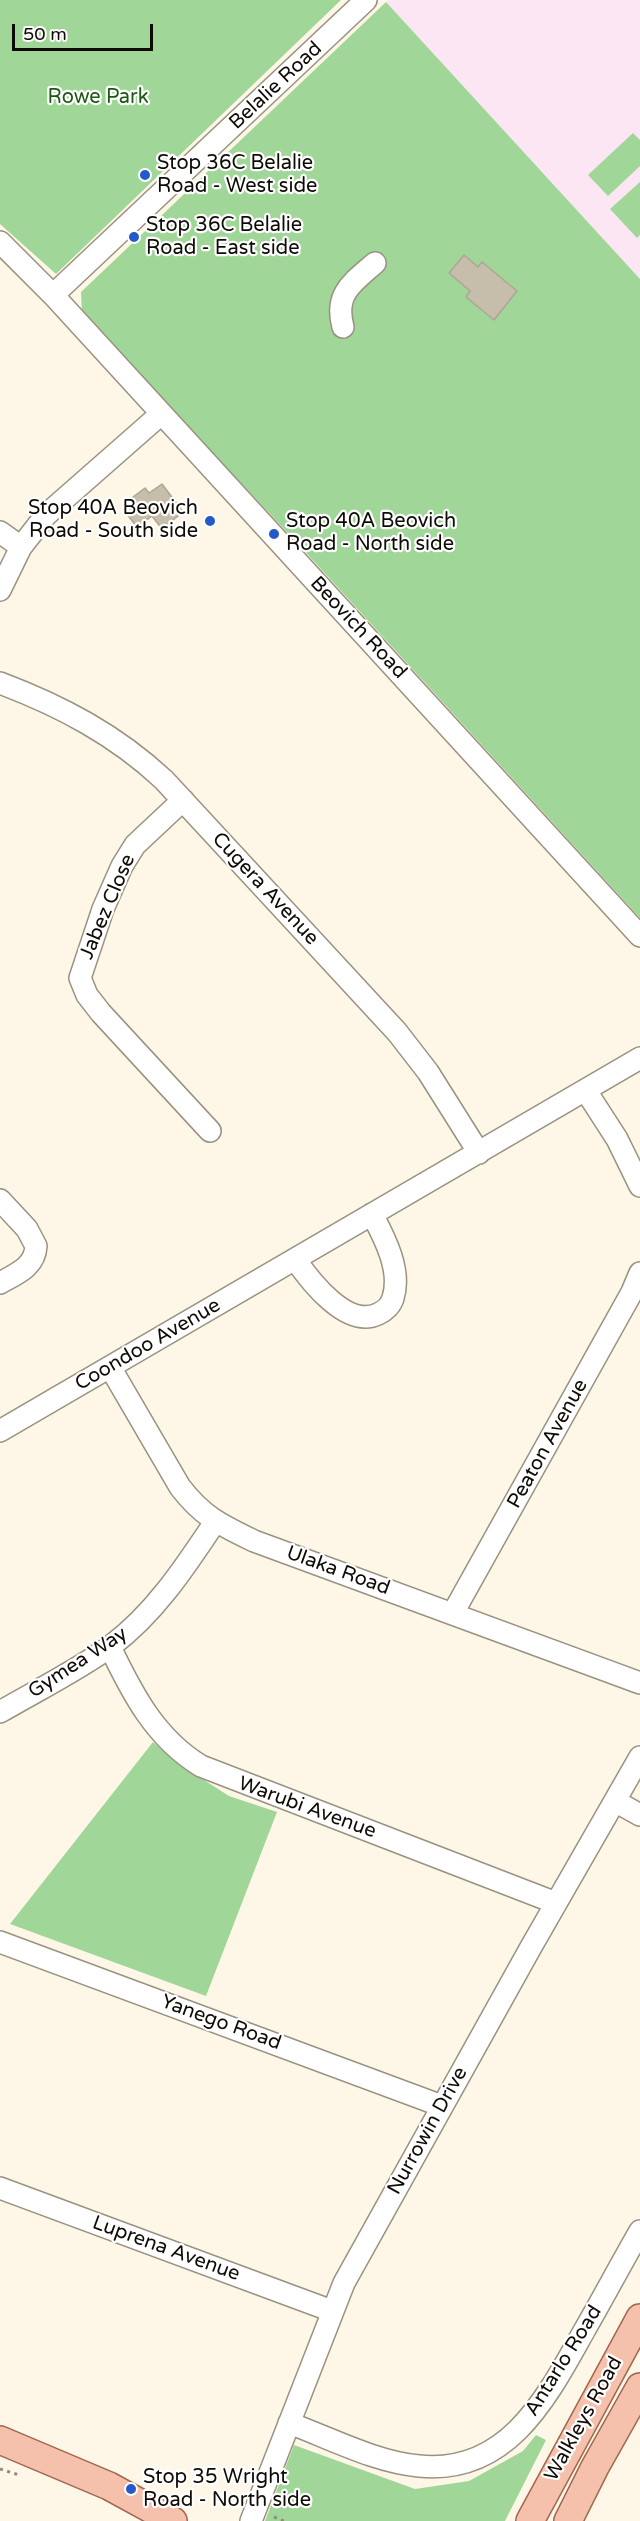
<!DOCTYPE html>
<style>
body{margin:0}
#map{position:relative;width:640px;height:2521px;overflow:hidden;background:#fef7e7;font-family:"Varela Round",sans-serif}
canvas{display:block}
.scale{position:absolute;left:12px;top:24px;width:141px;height:27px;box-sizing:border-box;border:3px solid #0e0b06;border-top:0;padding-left:8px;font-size:18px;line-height:21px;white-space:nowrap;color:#0e0b06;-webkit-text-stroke:4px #fff;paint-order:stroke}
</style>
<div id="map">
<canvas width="640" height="2521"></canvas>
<div class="scale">50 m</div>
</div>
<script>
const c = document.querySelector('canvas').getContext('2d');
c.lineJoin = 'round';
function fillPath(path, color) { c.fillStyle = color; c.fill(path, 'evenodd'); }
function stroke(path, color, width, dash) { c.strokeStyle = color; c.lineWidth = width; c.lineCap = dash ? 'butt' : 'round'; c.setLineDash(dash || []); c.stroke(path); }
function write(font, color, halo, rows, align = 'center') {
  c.font = font + ' "Varela Round",sans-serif'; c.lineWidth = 4.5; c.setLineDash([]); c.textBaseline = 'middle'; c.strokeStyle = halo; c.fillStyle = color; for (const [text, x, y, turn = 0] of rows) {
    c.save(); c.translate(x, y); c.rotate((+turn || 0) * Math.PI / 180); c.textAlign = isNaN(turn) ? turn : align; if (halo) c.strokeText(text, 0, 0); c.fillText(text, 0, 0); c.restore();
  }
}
fillPath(new Path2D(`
 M 388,0 L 640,0 L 640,279 L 386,2 Z`), '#fde6f3');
fillPath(new Path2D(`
 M 0,0 L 341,0 L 56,274 L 0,224 Z
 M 386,2 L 640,279 L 640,918 L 299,545 L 82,313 L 81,292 Z
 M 633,133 L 640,140 L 640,166 L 608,196 L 588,175 Z
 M 640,182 L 640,235 L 637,238 L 610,209 Z
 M 153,1742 L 173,1760 L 229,1796 L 277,1812 L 206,1996 L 10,1924 Z
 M 536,2435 L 546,2440 L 505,2521 L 265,2521 L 294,2445 L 415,2489 L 469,2481 L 523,2451 Z`), '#a0d698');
const building = new Path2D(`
 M 464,255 L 478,267 L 482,262 L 517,291 L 494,320 L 466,297 L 470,291 L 449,273 Z
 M 162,484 L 183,512 L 162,529 L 152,516 L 137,527 L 126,513 L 131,509 L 125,503 L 145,488 L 149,493 Z`);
fillPath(building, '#c6beab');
stroke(building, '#aea693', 1.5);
const minor = new Path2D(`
 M 0,242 L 53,295 L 640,936
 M 53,295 L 366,0
 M 343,327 C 334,294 352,283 375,263
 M 0,532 L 21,547
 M 0,590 L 21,547 L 46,515 L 161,414
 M 0,683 C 61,706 116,735 164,780 L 397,1032 L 428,1072 L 479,1153
 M 183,800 L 135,845 L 122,866 L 103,909 L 80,978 L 87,995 L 101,1013 L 210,1131
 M 586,1091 L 617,1139 L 640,1186
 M 0,1200 L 27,1229 L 36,1246 C 35,1267 16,1274 0,1283
 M 295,1259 C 310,1281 347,1329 378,1314 C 385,1311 391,1305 393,1298 C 402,1270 384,1237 372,1214
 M 110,1367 L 180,1487 C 203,1517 221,1525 254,1541 L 640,1683
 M 0,1431 L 640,1058
 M 453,1613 L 632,1292 L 640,1273
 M 110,1647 C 132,1693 155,1738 201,1766 L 556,1903
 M 0,1712 C 36,1691 78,1670 111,1646 C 155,1613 185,1567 215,1522
 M 615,1801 L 640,1815
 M 0,1942 L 442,2106
 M 0,2188 L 332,2311
 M 289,2423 C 330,2438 375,2462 419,2466 C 508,2475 547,2397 584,2331 C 603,2298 621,2264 640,2231
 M 251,2521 L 344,2283 L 531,1947 L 640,1757`);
const major = new Path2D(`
 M 0,2440 L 109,2486 L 173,2521
 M 530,2521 L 640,2318
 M 568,2521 L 595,2467 L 640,2387`);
stroke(minor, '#9a9280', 24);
stroke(major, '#a0674e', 30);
stroke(new Path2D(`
 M 0,2469 L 19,2475
 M 274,2517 L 284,2521`), '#908b80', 3, [3, 4.5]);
stroke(minor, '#fff', 21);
stroke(major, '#f5c1ac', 27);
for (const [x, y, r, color] of [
 [145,175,6,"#245ac7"],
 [134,237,6,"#245ac7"],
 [210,521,6,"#245ac7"],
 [274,534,6,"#245ac7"],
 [131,2489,6,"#245ac7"]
]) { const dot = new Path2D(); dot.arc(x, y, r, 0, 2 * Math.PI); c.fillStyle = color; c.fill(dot); stroke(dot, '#fff', 2); }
write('20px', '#0e0b06', '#fff', [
 ["Belalie Road",276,86,-43],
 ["Beovich Road",358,628,47],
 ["Cugera Avenue",265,889,47],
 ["Jabez Close",108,907,-67],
 ["Coondoo Avenue",148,1345,-30],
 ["Peaton Avenue",548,1444,-61],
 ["Ulaka Road",338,1571,20],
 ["Gymea Way",78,1663,-33],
 ["Warubi Avenue",307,1808,20],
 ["Yanego Road",221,2023,20],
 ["Nurrowin Drive",428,2131,-61],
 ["Luprena Avenue",166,2249,20],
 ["Antarlo Road",564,2361,-58],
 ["Walkleys Road",584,2419,-61]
]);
write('20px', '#1c5813', '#fff', [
 ["Rowe Park",98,98]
]);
write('20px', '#0e0b06', '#fff', [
 ["Stop 36C Belalie",157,164],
 ["Road - West side",157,187],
 ["Stop 36C Belalie",146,226],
 ["Road - East side",146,249],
 ["Stop 40A Beovich",198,509,"right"],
 ["Road - South side",198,532,"right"],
 ["Stop 40A Beovich",286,522],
 ["Road - North side",286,545],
 ["Stop 35 Wright",143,2478],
 ["Road - North side",143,2501]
], 'left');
</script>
